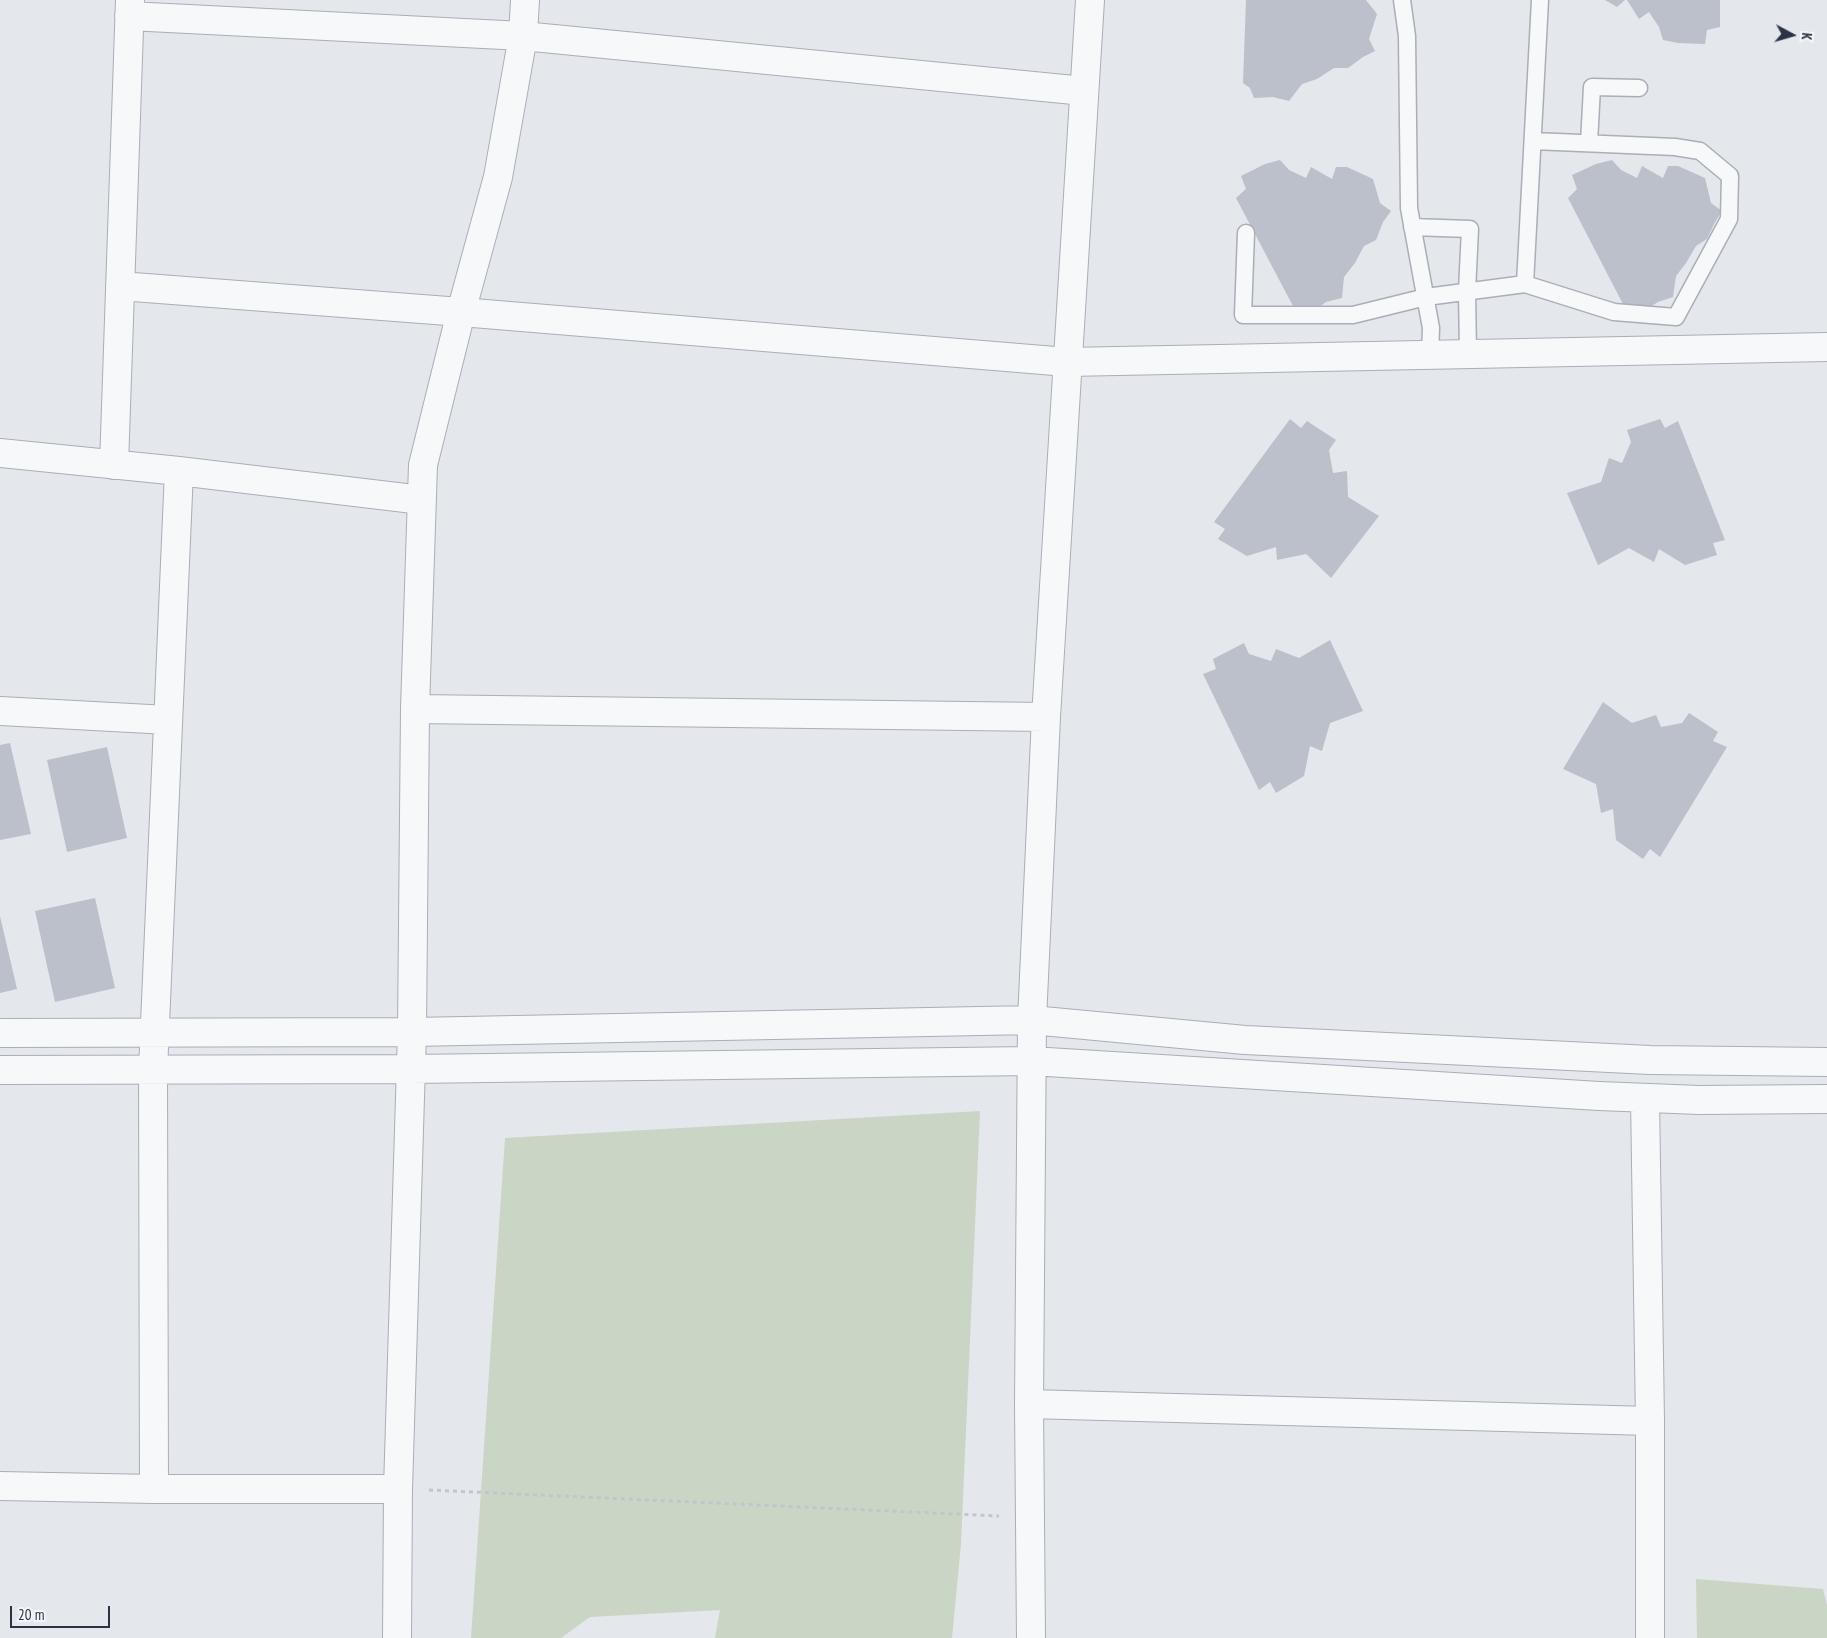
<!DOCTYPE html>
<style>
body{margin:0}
#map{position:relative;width:1827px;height:1638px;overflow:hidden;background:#e4e7ec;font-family:"PT Sans Narrow",sans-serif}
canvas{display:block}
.north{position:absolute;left:1767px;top:10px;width:50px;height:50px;-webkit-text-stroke:4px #f4f6f9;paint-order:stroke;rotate:96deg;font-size:14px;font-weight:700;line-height:20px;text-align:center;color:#2b3445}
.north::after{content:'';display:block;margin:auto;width:18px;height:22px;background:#2b3445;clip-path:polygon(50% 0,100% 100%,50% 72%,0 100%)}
.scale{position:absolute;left:10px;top:1606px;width:100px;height:22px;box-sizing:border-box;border:2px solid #2b3445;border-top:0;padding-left:6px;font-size:15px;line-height:18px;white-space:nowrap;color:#2b3445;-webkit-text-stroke:4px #f4f6f9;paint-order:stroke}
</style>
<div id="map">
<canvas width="1827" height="1638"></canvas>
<div class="north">K</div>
<div class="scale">20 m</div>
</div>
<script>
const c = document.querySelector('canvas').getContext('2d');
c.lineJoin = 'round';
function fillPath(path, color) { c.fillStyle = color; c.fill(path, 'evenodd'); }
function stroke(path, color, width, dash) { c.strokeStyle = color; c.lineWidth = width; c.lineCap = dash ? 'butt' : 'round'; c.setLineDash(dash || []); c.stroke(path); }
fillPath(new Path2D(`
 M 980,1111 L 961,1544 L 952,1638 L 715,1638 L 720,1610 L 590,1617 L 561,1638 L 471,1638 L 505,1138 Z
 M 1696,1579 L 1823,1589 L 1827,1606 L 1827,1638 L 1697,1638 Z`), '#c9d6c5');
fillPath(new Path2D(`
 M 1246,0 L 1366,0 L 1377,14 L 1369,39 L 1375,51 L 1363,57 L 1348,68 L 1334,68 L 1317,79 L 1302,84 L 1289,101 L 1273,97 L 1254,98 L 1250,88 L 1243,83 Z
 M 1605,0 L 1625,0 L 1617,7 Z
 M 1627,0 L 1720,0 L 1720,27 L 1707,30 L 1705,44 L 1678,43 L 1663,40 L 1659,27 L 1649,12 L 1639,19 Z
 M 1280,160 L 1289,170 L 1306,178 L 1311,167 L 1332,179 L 1336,167 L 1347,167 L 1373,179 L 1380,203 L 1391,211 L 1383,222 L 1376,240 L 1364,246 L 1355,263 L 1344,277 L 1342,298 L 1326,302 L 1311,313 L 1301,306 L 1293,306 L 1236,198 L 1246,189 L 1241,176 L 1265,164 Z
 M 1612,160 L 1621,170 L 1637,178 L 1642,166 L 1663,178 L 1668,166 L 1678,166 L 1705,178 L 1711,203 L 1722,211 L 1715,222 L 1707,239 L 1696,246 L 1686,263 L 1676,276 L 1673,297 L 1658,302 L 1642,312 L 1624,306 L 1568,198 L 1577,189 L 1572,175 L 1596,164 Z
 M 1290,419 L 1301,428 L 1307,421 L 1336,440 L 1329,450 L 1333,473 L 1347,471 L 1348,497 L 1379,516 L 1331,578 L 1306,554 L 1277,560 L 1276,547 L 1247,556 L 1218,539 L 1225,529 L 1214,522 Z
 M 1660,419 L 1665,428 L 1678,421 L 1725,540 L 1713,543 L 1717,555 L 1685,565 L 1659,549 L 1654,562 L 1629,548 L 1598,565 L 1567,493 L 1601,482 L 1609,458 L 1622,463 L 1631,442 L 1627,430 Z
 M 1330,640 L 1363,711 L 1330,723 L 1322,751 L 1310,746 L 1304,776 L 1276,793 L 1270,782 L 1259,790 L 1203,674 L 1216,669 L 1213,659 L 1244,643 L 1249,654 L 1271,661 L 1276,649 L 1299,658 Z
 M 1603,702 L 1632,723 L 1656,715 L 1661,727 L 1682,723 L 1689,713 L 1718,732 L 1713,741 L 1727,747 L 1660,857 L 1650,849 L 1643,859 L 1616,840 L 1613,809 L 1601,813 L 1596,784 L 1563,769 Z
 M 10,743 L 31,834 L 0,840 L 0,745 Z
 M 107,747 L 127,838 L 67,852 L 47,760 Z
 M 95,898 L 115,988 L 55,1002 L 35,911 Z
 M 0,916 L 17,989 L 0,993 Z`), '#bbc0ca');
const lane = new Path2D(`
 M 1402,0 L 1407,36 L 1409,208 L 1431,328 L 1430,355
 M 1589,143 L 1592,87 L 1639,88
 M 1412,227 L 1470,229 L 1467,291 L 1468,354
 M 1246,233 L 1243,315 L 1353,315 L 1426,297 L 1525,284 L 1614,312 L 1676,317 L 1729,219 L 1730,176 L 1700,151 L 1675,147 L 1533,141
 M 1525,284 L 1540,0`);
const street = new Path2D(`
 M 129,16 L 523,36 L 1084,91
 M 120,286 L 461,312 L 1067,362 L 1827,347
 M 0,453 L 179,471 L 422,500
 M 114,465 L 130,0
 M 415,709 L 1046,717
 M 0,711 L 168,720
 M 0,1033 L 412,1032 L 1032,1020 L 1245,1040 L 1650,1060 L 1827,1062
 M 0,1070 L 411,1069 L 1031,1061 L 1599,1096 L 1699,1100 L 1827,1099
 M 1645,1098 L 1650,1421 L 1650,1638
 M 1029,1404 L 1650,1421
 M 0,1486 L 154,1489 L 398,1489 L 412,1032 L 415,709 L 423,465 L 461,312 L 498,177 L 523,36 L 525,0
 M 154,1489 L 153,1070 L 179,471
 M 397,1638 L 398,1489
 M 1031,1638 L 1029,1404 L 1032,1020 L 1046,717 L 1090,0`);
stroke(lane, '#a9aeb7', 19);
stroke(street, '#a9aeb7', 30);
stroke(new Path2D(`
 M 429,1490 L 999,1516`), '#c2c5cb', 3, [4, 4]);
stroke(lane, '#f7f8fa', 16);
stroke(street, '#f7f8fa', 28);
</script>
